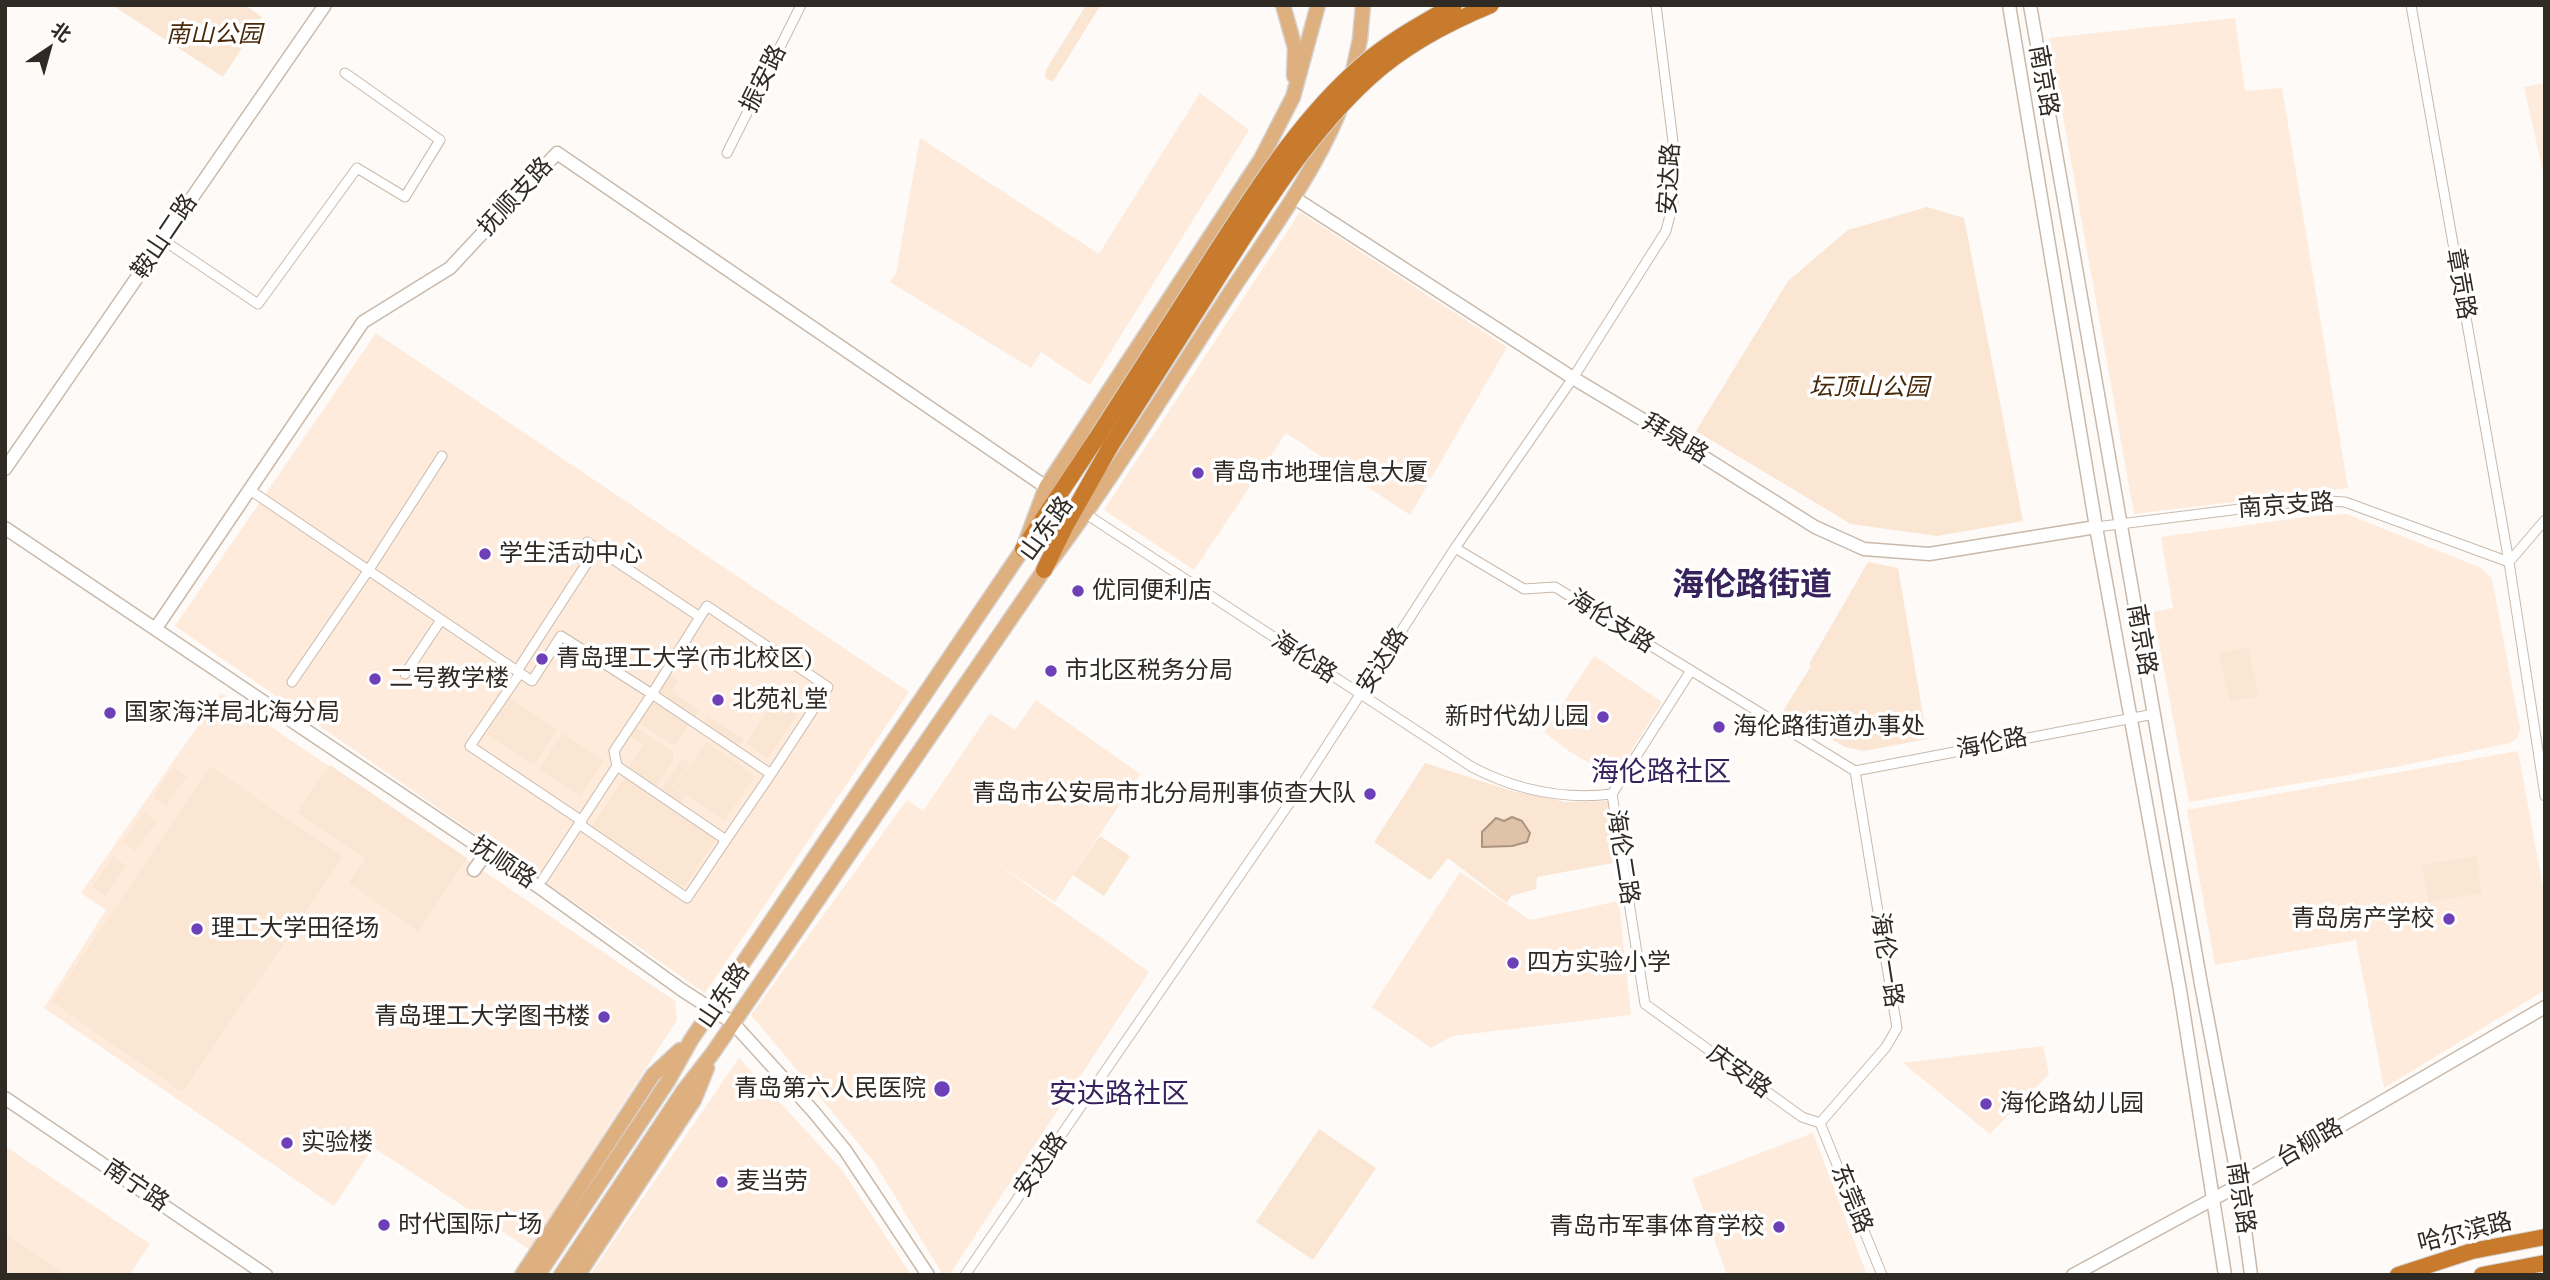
<!DOCTYPE html>
<meta charset="utf-8">
<style>
body{margin:0}
#map{position:relative;width:2550px;height:1280px;overflow:hidden;background:#fdfaf7;font-family:"PT Serif","Noto Sans SC",serif}
canvas{display:block}
.frame{position:absolute;inset:0;border:7px solid #302a24;pointer-events:none}
.north{position:absolute;left:14px;top:14px;width:70px;height:70px;-webkit-text-stroke:5px #fff;paint-order:stroke;rotate:36deg;font-size:19px;font-weight:700;line-height:28px;text-align:center;color:#302a24}
.north::after{content:'';display:block;margin:auto;width:24px;height:32px;background:#302a24;clip-path:polygon(50% 0,100% 100%,50% 72%,0 100%)}
</style>
<div id="map">
<canvas width="2550" height="1280"></canvas>
<div class="frame"></div>
<div class="north">北</div>
</div>
<script>
const c = document.querySelector('canvas').getContext('2d');
c.lineJoin = 'round';
function fillPath(path, color) { c.fillStyle = color; c.fill(path, 'evenodd'); }
function stroke(path, color, width, dash) { c.strokeStyle = color; c.lineWidth = width; c.lineCap = dash ? 'butt' : 'round'; c.setLineDash(dash || []); c.stroke(path); }
function write(font, color, halo, rows, align = 'center') {
  c.font = font + ' "PT Serif","Noto Sans SC",serif'; c.lineWidth = 7; c.setLineDash([]); c.textBaseline = 'middle'; c.strokeStyle = halo; c.fillStyle = color; for (const [text, x, y, turn = 0] of rows) {
    c.save(); c.translate(x, y); c.rotate((+turn || 0) * Math.PI / 180); c.textAlign = isNaN(turn) ? turn : align; if (halo) c.strokeText(text, 0, 0); c.fillText(text, 0, 0); c.restore();
  }
}
fillPath(new Path2D(`
 M 2235,18 L 2245,91 L 2282,88 L 2348,488 L 2134,514 L 2049,38 Z
 M 2545,83 L 2545,180 L 2524,87 Z
 M 1200,93 L 1249,130 L 1090,385 L 1041,352 L 1031,368 L 890,282 L 896,273 L 920,138 L 1099,254 Z
 M 1300,212 L 1507,347 L 1410,515 L 1286,433 L 1194,570 L 1104,510 Z
 M 376,333 L 909,692 L 705,993 L 175,626 Z
 M 2347,514 L 2481,568 L 2492,579 L 2520,728 L 2518,737 L 2510,743 L 2400,766 L 2189,802 L 2153,612 L 2173,608 L 2161,537 L 2314,516 Z
 M 1594,656 L 1662,702 L 1615,777 L 1570,752 L 1544,732 Z
 M 221,693 L 675,1001 L 677,1020 L 529,1249 L 373,1147 L 334,1206 L 44,1008 L 106,910 L 81,893 Z
 M 1036,700 L 1140,774 L 1055,902 L 992,860 L 1149,972 L 949,1275 L 943,1275 L 874,1162 L 751,1015 L 907,800 L 923,811 L 990,713 L 1015,730 Z
 M 2518,751 L 2545,898 L 2545,990 L 2384,1088 L 2356,940 L 2215,965 L 2187,810 Z
 M 1460,872 L 1530,920 L 1619,901 L 1631,1015 L 1452,1036 L 1431,1048 L 1372,1007 Z
 M 2043,1046 L 2049,1074 L 1990,1134 L 1903,1063 Z
 M 739,1058 L 842,1170 L 911,1275 L 590,1275 Z
 M 1813,1133 L 1867,1275 L 1727,1275 L 1692,1179 Z
 M 5,1146 L 150,1244 L 129,1275 L 5,1275 Z`), '#feebdb');
fillPath(new Path2D(`
 M 112,5 L 245,5 L 262,17 L 223,77 Z
 M 1086,5 L 1100,6 L 1056,77 L 1053,81 L 1048,80 L 1045,76 L 1046,70 Z
 M 1927,207 L 1964,218 L 2023,521 L 1937,536 L 1851,524 L 1696,431 L 1788,281 L 1848,230 Z
 M 1868,562 L 1898,568 L 1927,739 L 1864,751 L 1845,747 L 1783,711 L 1811,666 L 1809,664 Z
 M 2248,647 L 2258,696 L 2230,702 L 2219,653 Z
 M 669,675 L 678,681 L 671,692 L 699,710 L 694,718 L 657,694 Z
 M 777,697 L 799,712 L 768,758 L 746,744 Z
 M 510,698 L 557,729 L 534,765 L 487,734 Z
 M 651,698 L 689,723 L 675,746 L 636,721 Z
 M 708,716 L 744,740 L 738,748 L 702,724 Z
 M 633,726 L 673,752 L 673,760 L 657,786 L 629,767 L 643,745 L 627,734 Z
 M 562,733 L 604,760 L 580,796 L 539,769 Z
 M 706,742 L 755,776 L 724,821 L 675,787 Z
 M 682,758 L 690,763 L 673,787 L 686,796 L 681,803 L 661,789 Z
 M 1425,763 L 1512,791 L 1566,802 L 1610,801 L 1613,863 L 1537,877 L 1536,889 L 1511,896 L 1507,903 L 1448,858 L 1430,880 L 1374,842 Z
 M 330,765 L 467,858 L 419,931 L 349,883 L 365,858 L 297,812 Z
 M 210,766 L 343,857 L 182,1092 L 52,1002 Z
 M 174,767 L 187,776 L 166,806 L 153,797 Z
 M 625,777 L 716,838 L 684,887 L 592,826 Z
 M 144,812 L 157,821 L 136,851 L 123,842 Z
 M 1100,836 L 1130,856 L 1104,896 L 1073,875 Z
 M 113,856 L 126,866 L 105,896 L 92,887 Z
 M 2476,856 L 2482,893 L 2428,902 L 2422,865 Z
 M 1319,1129 L 1376,1168 L 1313,1260 L 1256,1222 Z
 M 5,1234 L 67,1275 L 5,1275 Z`), '#fbe6d4');
const water = new Path2D(`
 M 1512,817 L 1522,821 L 1530,833 L 1527,842 L 1512,846 L 1482,847 L 1482,832 L 1496,818 L 1504,821 Z`);
fillPath(water, '#e0c2a9');
stroke(water, '#ab9481', 2);
const street = new Path2D(`
 M 727,153 L 801,5
 M 163,240 L 258,304 L 357,168 L 405,197 L 440,140 L 345,73
 M 250,490 L 520,673
 M 1086,514 L 1472,767 C 1516,790 1562,800 1612,794
 M 2545,520 L 2509,562 L 2545,796
 M 2096,527 L 2312,500 L 2345,502 L 2509,562 L 2411,5
 M 1455,548 L 1524,589 L 1555,587 L 1855,771 L 2154,714
 M 517,671 L 587,563 L 578,557 L 587,542 L 700,617 L 707,606 L 828,687 L 771,774
 M 1690,672 L 1612,794 L 1645,1004 L 1802,1117 L 1820,1123
 M 405,674 L 441,620
 M 292,682 L 368,571 L 442,456
 M 582,821 L 470,746 L 520,673 L 532,681 L 561,636 L 652,694 L 700,617
 M 579,824 L 687,898 L 726,840
 M 543,879 L 617,766 L 614,751 L 652,694 L 771,774 L 726,840 L 617,766
 M 1820,1123 L 1886,1047 L 1897,1028 L 1855,771
 M 1820,1123 L 1882,1275
 M 965,1275 L 1295,795 L 1455,548 L 1573,378 L 1666,231 L 1673,203 L 1673,142 L 1656,5`);
const secondary = new Path2D(`
 M 2009,5 L 2096,527 L 2180,990 L 2225,1275
 M 2030,5 L 2201,984 L 2239,1185 L 2251,1275
 M 1293,197 L 1573,378 L 1680,442 L 1815,527 L 1864,549 L 1929,554 L 2096,527
 M 5,469 L 325,5
 M 5,528 L 536,885 L 682,990 L 733,1023 L 813,1111 L 845,1150 L 928,1275
 M 156,628 L 363,322 L 450,268 L 557,153 L 1046,487
 M 474,870 L 487,852
 M 5,1098 L 266,1275
 M 2073,1275 L 2239,1185 L 2545,1007`);
const primary = new Path2D(`
 M 1283,5 L 1295,48 L 1294,76
 M 1352,76 L 1360,39 L 1363,5
 M 522,1275 L 653,1075 L 680,1050
 M 538,1275 L 668,1081 L 691,1040 L 1023,549 L 1046,487 L 1261,159 L 1293,97 L 1318,5
 M 561,1275 L 684,1090 L 712,1054 L 1044,570 C 1108,486 1162,396 1220,308 C 1260,246 1311,180 1339,112
 M 578,1275 L 694,1100 L 707,1068`);
const highway = new Path2D(`
 M 1023,549 L 1096,439
 M 1044,570 L 1066,525 L 1110,447
 M 2398,1275 L 2472,1251 L 2545,1237
 M 2482,1275 L 2545,1263`);
stroke(street, '#c9b9ab', 11);
stroke(secondary, '#c9b9ab', 15);
stroke(primary, '#d6d4d3', 17);
stroke(highway, '#d6d4d3', 18);
stroke(street, '#fff', 9);
stroke(secondary, '#fff', 12);
stroke(primary, '#deb080', 14);
stroke(highway, '#c87b2c', 16);
const highwayBridge = new Path2D(`
 M 1096,439 C 1136,377 1175,316 1214,255 C 1257,189 1301,118 1361,66 C 1389,41 1421,24 1454,5
 M 1110,447 C 1148,387 1186,328 1224,268 C 1267,201 1310,132 1369,78 C 1404,46 1447,23 1491,5`);
stroke(highwayBridge, '#d6d4d3', 18, []);
stroke(highwayBridge, '#c87b2c', 16);
for (const [x, y, r, color] of [
 [1198,473,7,"#6e40b8"],
 [485,554,7,"#6e40b8"],
 [1078,591,7,"#6e40b8"],
 [542,659,7,"#6e40b8"],
 [1051,671,7,"#6e40b8"],
 [375,679,7,"#6e40b8"],
 [718,700,7,"#6e40b8"],
 [110,713,7,"#6e40b8"],
 [1603,717,7,"#6e40b8"],
 [1719,727,7,"#6e40b8"],
 [1370,794,7,"#6e40b8"],
 [2449,919,7,"#6e40b8"],
 [197,929,7,"#6e40b8"],
 [1513,963,7,"#6e40b8"],
 [604,1017,7,"#6e40b8"],
 [942,1089,9,"#6e40b8"],
 [1986,1104,7,"#6e40b8"],
 [287,1143,7,"#6e40b8"],
 [722,1182,7,"#6e40b8"],
 [384,1225,7,"#6e40b8"],
 [1779,1227,7,"#6e40b8"]
]) { const dot = new Path2D(); dot.arc(x, y, r, 0, 2 * Math.PI); c.fillStyle = color; c.fill(dot); stroke(dot, '#fff', 2.5); }
write('italic 24px', '#472809', '#fff', [
 ["南山公园",214,35],
 ["坛顶山公园",1869,388]
]);
write('24px', '#302a24', '#fff', [
 ["振安路",764,79,-64],
 ["南京路",2043,81,80],
 ["安达路",1670,179,-87],
 ["抚顺支路",516,197,-47],
 ["鞍山二路",165,237,-56],
 ["章贡路",2460,284,80],
 ["拜泉路",1675,439,31],
 ["南京支路",2286,506,-4],
 ["山东路",1047,529,-54],
 ["海伦支路",1611,622,32],
 ["南京路",2141,640,80],
 ["海伦路",1304,658,33],
 ["安达路",1383,661,-57],
 ["海伦路",1992,744,-11],
 ["海伦二路",1622,857,81],
 ["抚顺路",503,863,34],
 ["海伦一路",1886,960,81],
 ["山东路",724,996,-56],
 ["庆安路",1739,1072,36],
 ["台柳路",2310,1143,-30],
 ["安达路",1041,1165,-55],
 ["南宁路",136,1186,34],
 ["南京路",2240,1198,81],
 ["东莞路",1851,1199,68],
 ["哈尔滨路",2465,1233,-14]
]);
write('24px', '#302a24', '#fff', [
 ["青岛市地理信息大厦",1212,473],
 ["学生活动中心",499,554],
 ["优同便利店",1092,591],
 ["青岛理工大学(市北校区)",556,659],
 ["市北区税务分局",1065,671],
 ["二号教学楼",389,679],
 ["北苑礼堂",732,700],
 ["国家海洋局北海分局",124,713],
 ["新时代幼儿园",1589,717,"right"],
 ["海伦路街道办事处",1733,727],
 ["青岛市公安局市北分局刑事侦查大队",1356,794,"right"],
 ["青岛房产学校",2435,919,"right"],
 ["理工大学田径场",211,929],
 ["四方实验小学",1527,963],
 ["青岛理工大学图书楼",590,1017,"right"],
 ["青岛第六人民医院",926,1089,"right"],
 ["海伦路幼儿园",2000,1104],
 ["实验楼",301,1143],
 ["麦当劳",736,1182],
 ["时代国际广场",398,1225],
 ["青岛市军事体育学校",1765,1227,"right"]
], 'left');
write('28px', '#37225c', '#fff', [
 ["海伦路社区",1661,773],
 ["安达路社区",1119,1095]
]);
write('bold 32px', '#37225c', '#fff', [
 ["海伦路街道",1752,586]
]);
</script>
